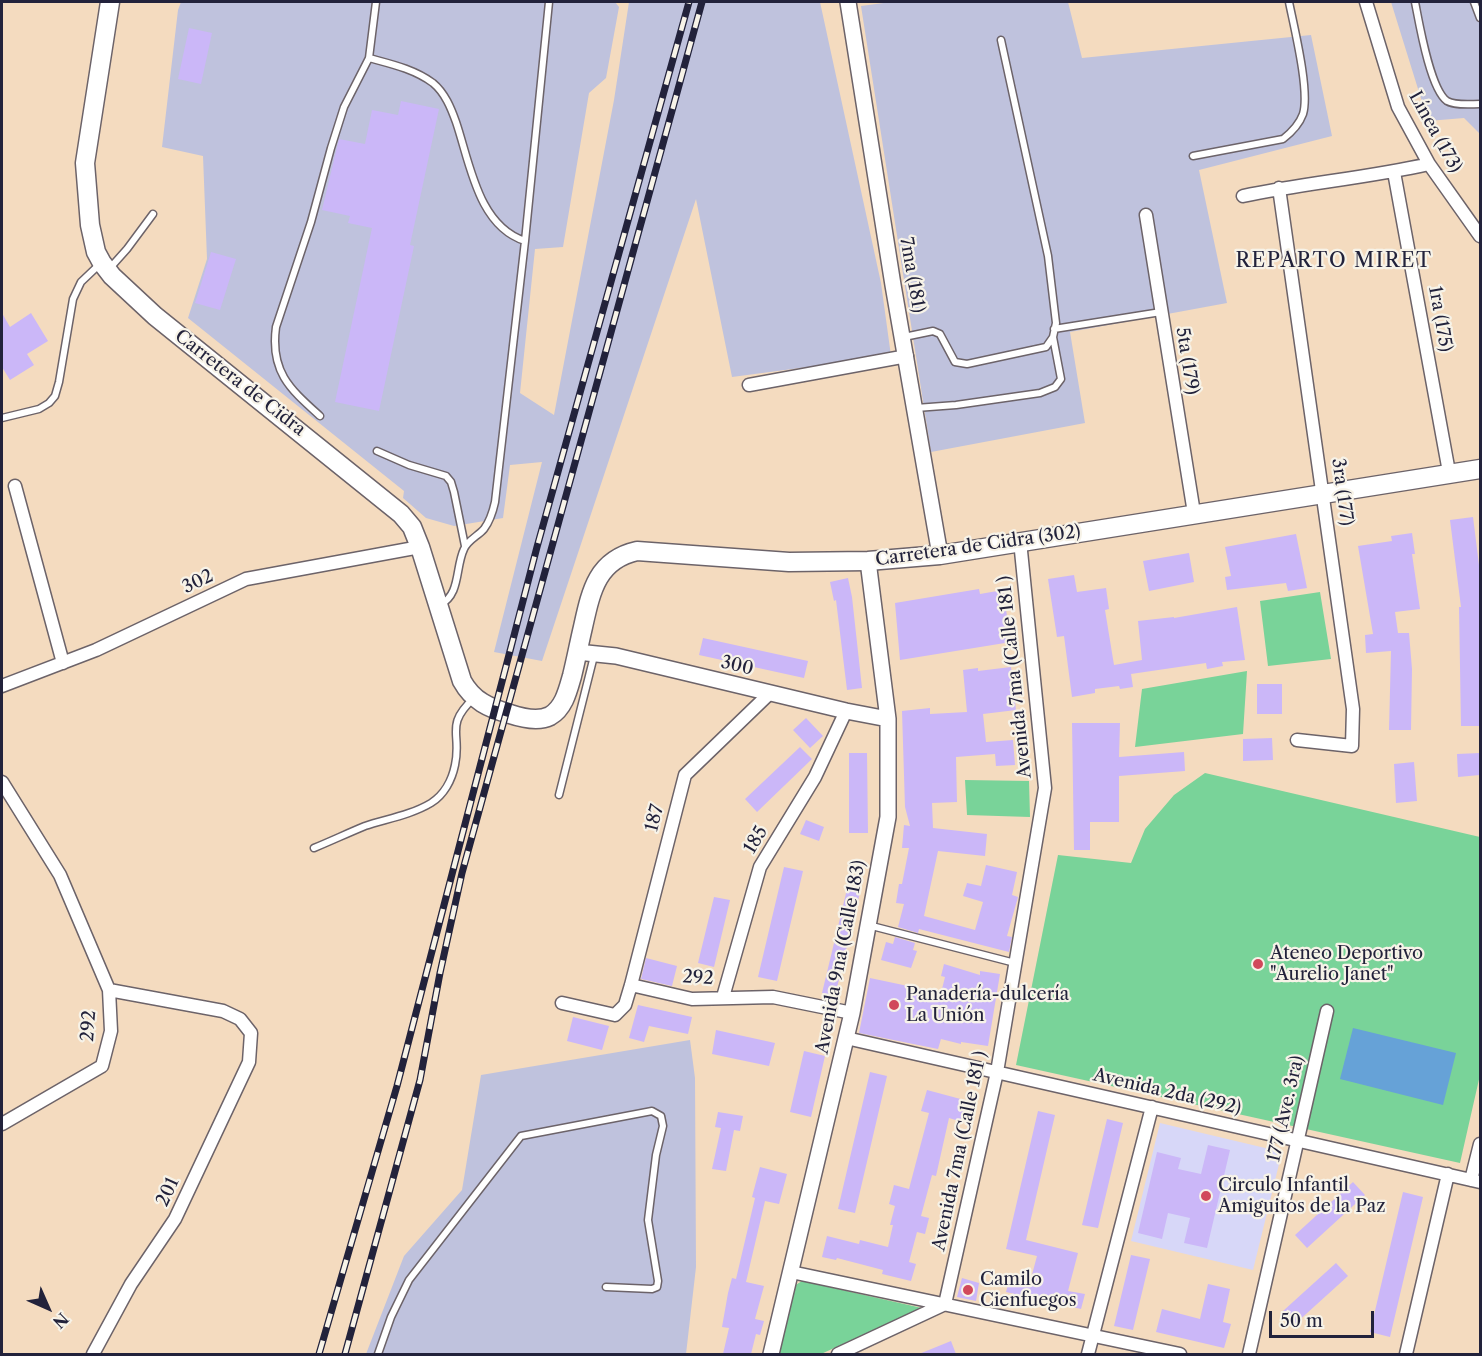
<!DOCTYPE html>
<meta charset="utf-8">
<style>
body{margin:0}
#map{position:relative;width:1482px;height:1356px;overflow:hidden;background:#f4dbbf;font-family:"Libre Caslon Text",serif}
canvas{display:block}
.frame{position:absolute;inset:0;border:3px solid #22223b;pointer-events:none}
.north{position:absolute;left:18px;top:1278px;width:60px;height:60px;-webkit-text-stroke:4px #f7f3e8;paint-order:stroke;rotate:135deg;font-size:16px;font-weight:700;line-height:24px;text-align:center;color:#22223b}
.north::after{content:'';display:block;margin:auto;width:21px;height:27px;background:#22223b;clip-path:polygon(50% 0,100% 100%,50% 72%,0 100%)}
.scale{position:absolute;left:1269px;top:1311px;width:105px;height:27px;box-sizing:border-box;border:3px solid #22223b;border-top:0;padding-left:8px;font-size:18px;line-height:21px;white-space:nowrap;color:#22223b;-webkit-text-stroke:4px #f7f3e8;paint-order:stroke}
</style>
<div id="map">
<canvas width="1482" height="1356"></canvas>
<div class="frame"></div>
<div class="north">N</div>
<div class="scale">50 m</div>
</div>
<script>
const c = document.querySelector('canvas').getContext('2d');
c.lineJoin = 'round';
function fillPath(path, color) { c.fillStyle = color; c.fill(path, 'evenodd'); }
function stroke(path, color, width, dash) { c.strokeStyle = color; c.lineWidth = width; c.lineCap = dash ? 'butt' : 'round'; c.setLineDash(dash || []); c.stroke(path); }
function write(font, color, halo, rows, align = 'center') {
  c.font = font + ' "Libre Caslon Text",serif'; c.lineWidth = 4.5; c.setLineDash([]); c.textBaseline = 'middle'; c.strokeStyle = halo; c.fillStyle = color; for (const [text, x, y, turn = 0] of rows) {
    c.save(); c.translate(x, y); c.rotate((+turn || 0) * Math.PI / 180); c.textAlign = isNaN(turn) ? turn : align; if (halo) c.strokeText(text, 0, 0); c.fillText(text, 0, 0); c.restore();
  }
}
fillPath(new Path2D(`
 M 1160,1123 L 1282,1152 L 1253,1270 L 1131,1241 Z`), '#d7d7f8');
fillPath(new Path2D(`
 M 181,2 L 615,2 L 619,7 L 606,78 L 589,93 L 563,247 L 535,249 L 520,393 L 554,415 L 614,100 L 629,2 L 820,2 L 881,283 L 891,356 L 732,377 L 696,199 L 542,661 L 494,652 L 542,462 L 510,465 L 503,518 L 454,526 L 426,518 L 403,498 L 404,491 L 188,318 L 207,259 L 203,156 L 162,147 L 178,10 Z
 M 891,2 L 1068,2 L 1082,58 L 1311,35 L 1332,136 L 1199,170 L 1227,303 L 1070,332 L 1085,423 L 931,452 L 861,6 Z
 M 1391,2 L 1480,2 L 1480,134 L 1464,118 L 1428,121 Z
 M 690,1040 L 695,1078 L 696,1267 L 686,1354 L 366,1354 L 404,1256 L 462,1190 L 481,1075 Z`), '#bfc2dd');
fillPath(new Path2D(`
 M 1320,592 L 1331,659 L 1268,666 L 1260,601 Z
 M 1247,671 L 1243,734 L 1135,747 L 1142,689 Z
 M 1205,773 L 1480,837 L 1480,1075 L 1460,1163 L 1016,1065 L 1058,855 L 1131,863 L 1145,829 L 1174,795 Z
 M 965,780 L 1029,781 L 1030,817 L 967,815 Z
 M 802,1281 L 922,1308 L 821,1354 L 777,1354 L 794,1286 Z`), '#79d399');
fillPath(new Path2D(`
 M 1353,1028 L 1456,1053 L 1443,1105 L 1340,1079 Z`), '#66a2d7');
fillPath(new Path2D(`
 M 189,28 L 212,33 L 201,84 L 178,79 Z
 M 401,101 L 439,109 L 410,245 L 414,246 L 379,411 L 335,402 L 372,228 L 348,223 L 350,216 L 322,210 L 339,139 L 365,144 L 372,110 L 398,115 Z
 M 211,252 L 236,259 L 220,310 L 195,303 Z
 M 2,313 L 10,327 L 31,313 L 48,341 L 27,354 L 34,365 L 10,380 L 2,367 Z
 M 1473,517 L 1480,573 L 1480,726 L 1461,726 L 1459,607 L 1461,607 L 1450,520 Z
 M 1412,533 L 1415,554 L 1412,554 L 1420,609 L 1395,612 L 1398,633 L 1409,633 L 1412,669 L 1411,730 L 1389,730 L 1391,651 L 1366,653 L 1365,635 L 1373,634 L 1358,546 L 1392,541 L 1391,536 Z
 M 1296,534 L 1307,588 L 1288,591 L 1286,583 L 1227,590 L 1225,577 L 1231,576 L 1225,547 Z
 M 1189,553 L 1194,582 L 1149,591 L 1143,561 Z
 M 1074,575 L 1077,592 L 1106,588 L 1109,609 L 1105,610 L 1114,665 L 1142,660 L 1138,621 L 1174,617 L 1174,618 L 1237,607 L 1245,660 L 1222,662 L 1223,666 L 1207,669 L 1206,663 L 1131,674 L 1133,687 L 1120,689 L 1119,686 L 1095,689 L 1095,693 L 1072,697 L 1064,636 L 1057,637 L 1048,579 Z
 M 848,578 L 852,597 L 862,688 L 847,690 L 836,600 L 834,601 L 830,582 Z
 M 979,589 L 980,594 L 1003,590 L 1011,642 L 900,660 L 895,603 Z
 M 703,638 L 808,661 L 804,678 L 699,655 Z
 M 1011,667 L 1016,710 L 983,714 L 986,742 L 1013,740 L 1015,765 L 996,766 L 995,754 L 956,757 L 957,802 L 932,803 L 933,828 L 987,834 L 985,856 L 938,851 L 924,916 L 975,930 L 983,902 L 963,896 L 967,883 L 981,886 L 986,865 L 1017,872 L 1012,895 L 1018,897 L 1007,936 L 1012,937 L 1009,952 L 919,929 L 918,933 L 898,927 L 904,904 L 896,903 L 899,884 L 902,884 L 909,848 L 902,848 L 904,825 L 910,826 L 905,807 L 902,711 L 930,708 L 930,714 L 967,712 L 963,670 L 978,668 L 978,671 Z
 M 1257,684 L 1282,684 L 1282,714 L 1257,714 Z
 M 806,718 L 823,736 L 810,748 L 793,730 Z
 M 1072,723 L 1120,723 L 1119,757 L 1184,752 L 1185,771 L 1119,776 L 1119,822 L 1090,822 L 1090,850 L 1074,850 Z
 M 1272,738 L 1273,760 L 1243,761 L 1243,739 Z
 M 800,747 L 812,759 L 757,812 L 745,799 Z
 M 849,753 L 867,753 L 868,833 L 849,833 Z
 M 1480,753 L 1480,775 L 1458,777 L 1457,754 Z
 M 1414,762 L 1417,801 L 1396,803 L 1394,764 Z
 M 806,820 L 824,827 L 819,841 L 800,834 Z
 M 784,867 L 803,871 L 777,981 L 758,977 Z
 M 848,885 L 861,888 L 835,996 L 822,993 Z
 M 714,897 L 730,900 L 714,967 L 698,963 Z
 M 895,937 L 915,943 L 913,950 L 917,951 L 911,968 L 881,960 L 886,942 L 893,944 Z
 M 646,958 L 677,966 L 672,986 L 641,979 Z
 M 944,964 L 980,975 L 980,971 L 1000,974 L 988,1046 L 961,1042 L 961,1044 L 941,1039 L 938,1049 L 859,1033 L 870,978 L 941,993 L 945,977 L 941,976 Z
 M 638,1005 L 692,1017 L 688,1034 L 649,1026 L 644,1042 L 629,1038 Z
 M 573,1017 L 609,1026 L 602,1050 L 567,1041 Z
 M 716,1030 L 775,1043 L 769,1066 L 712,1054 Z
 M 804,1051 L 825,1056 L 811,1117 L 790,1112 Z
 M 870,1072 L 887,1076 L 855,1213 L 838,1209 Z
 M 927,1090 L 968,1101 L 962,1122 L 949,1118 L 936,1176 L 932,1175 L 921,1216 L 929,1218 L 925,1234 L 917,1232 L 909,1262 L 916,1264 L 911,1281 L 882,1274 L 883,1270 L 837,1258 L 836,1260 L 822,1257 L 827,1236 L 859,1244 L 860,1240 L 888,1247 L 893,1225 L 890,1225 L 895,1206 L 889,1204 L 894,1185 L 909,1189 L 929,1113 L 921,1111 Z
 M 1038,1111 L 1055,1115 L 1026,1240 L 1078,1253 L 1068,1291 L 1085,1294 L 1081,1309 L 1006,1292 L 1010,1277 L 1030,1282 L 1037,1256 L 1006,1249 Z
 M 718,1112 L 743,1116 L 740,1131 L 734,1130 L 726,1171 L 712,1169 L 721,1128 L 715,1127 Z
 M 1107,1119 L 1123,1123 L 1098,1228 L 1082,1225 Z
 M 1208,1145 L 1230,1150 L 1207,1248 L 1184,1243 L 1190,1218 L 1168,1213 L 1162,1239 L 1138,1233 L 1157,1152 L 1181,1158 L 1178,1169 L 1201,1174 Z
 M 760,1167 L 787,1174 L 779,1204 L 765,1201 L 746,1282 L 764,1286 L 755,1319 L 764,1321 L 760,1335 L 756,1334 L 751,1354 L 723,1354 L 729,1328 L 722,1327 L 728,1293 L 732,1278 L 736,1279 L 755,1198 L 752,1197 Z
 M 1353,1182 L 1365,1195 L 1307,1248 L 1295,1235 Z
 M 1403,1192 L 1423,1197 L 1390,1337 L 1370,1332 Z
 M 1131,1255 L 1150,1259 L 1133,1330 L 1114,1326 Z
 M 1336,1263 L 1348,1276 L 1295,1324 L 1283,1311 Z
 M 962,1278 L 979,1283 L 976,1301 L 957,1297 Z
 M 1208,1284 L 1230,1289 L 1223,1322 L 1231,1324 L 1224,1348 L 1156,1332 L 1162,1309 L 1200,1319 Z
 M 951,1341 L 956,1354 L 919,1354 Z`), '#cbb7f8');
const service = new Path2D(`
 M 1415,2 C 1419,22 1430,89 1447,101 C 1456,106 1471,104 1480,104
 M 1474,2 L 1480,18
 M 369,58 C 391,64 414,69 433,83 C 445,93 451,108 456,122 C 470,163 478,226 525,241
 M 1193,156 L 1283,139 C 1292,132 1299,125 1303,114 C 1310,91 1294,27 1289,2
 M 110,268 L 127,249 L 153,214
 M 1054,329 L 1161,312
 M 904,337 L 933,331 L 940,334 L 955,362 L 967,364 L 1046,347 L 1053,337 L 1056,323 L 1048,256 L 1001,40
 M 916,408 L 956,405 L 1040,393 L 1055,387 L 1061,379 L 1053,337
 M 320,416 C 290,389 270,372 276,327 L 311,222 L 331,148 L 344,107 L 369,58 L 376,2
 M 2,418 L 39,409 L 49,403 L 55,396 L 59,382 L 73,299 L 81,282 L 101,263
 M 377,451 L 409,465 L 446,476 L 451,482 L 454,492 L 465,546
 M 440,605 C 461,594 455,568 464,549 C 468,540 478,536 484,529 C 490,521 493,511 495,502 L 525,241 L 549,2
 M 559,795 L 594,656
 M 314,848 C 331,841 348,833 365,826 C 386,819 411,815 431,803 C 444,795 452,780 455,765 C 462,733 444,726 474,698
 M 868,925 L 1015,963
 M 378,1354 L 391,1317 L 409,1280 L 521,1136 L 652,1111 L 661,1116 L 663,1126 L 656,1155 L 648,1220 L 658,1281 L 657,1287 L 652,1289 L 606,1287`);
const minor = new Path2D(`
 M 1366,2 L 1398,107 L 1429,164 L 1480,236
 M 1394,172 L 1449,472
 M 1279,188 L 1353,709 L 1352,746 L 1297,740
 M 1243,196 C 1305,183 1367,178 1429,164
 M 1146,215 L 1194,513
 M 749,385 L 907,356
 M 15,486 L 63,663
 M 2,686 L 96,650 L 246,579 L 420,547
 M 2,782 L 60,875 L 109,990 L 111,1031 L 102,1066 L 2,1124
 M 631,985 L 692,999 L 773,997 L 852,1013
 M 723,997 L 760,867 L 815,777 L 846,711
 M 562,1003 L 615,1015 L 625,1005 L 631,985 L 685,775 L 770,693
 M 846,1038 L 1480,1182
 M 1471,1180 L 1480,1144
 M 791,1272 L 1180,1354
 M 93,1354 L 131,1284 L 175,1219 L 249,1062 L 251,1033 L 240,1019 L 223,1011 L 109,990
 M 838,1354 L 945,1304 L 997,1072 L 1045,788 L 1020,541
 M 1088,1354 L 1152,1107
 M 1249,1354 L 1327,1011
 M 1406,1354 L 1448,1174`);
const tertiary = new Path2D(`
 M 848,2 L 893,285 L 940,555
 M 577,652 L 616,656 L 846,711 L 888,719
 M 771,1354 L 852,1013 L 888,817 L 888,719 L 868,561`);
const secondary = new Path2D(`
 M 110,2 L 85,163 L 90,225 L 96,252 L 102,263 L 112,276 L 155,316 L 401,514 L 412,527 L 420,547 L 462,681 C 473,701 489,708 510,714 C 522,718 538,722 550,716 C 564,708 568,690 572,676 C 576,660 579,644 583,627 C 591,591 597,560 637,551 L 789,562 L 868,561 L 940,555 L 1480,469`);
stroke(service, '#6c6369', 9);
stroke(minor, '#6c6369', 15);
stroke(tertiary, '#6c6369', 18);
stroke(secondary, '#6c6369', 21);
stroke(service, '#fff', 6);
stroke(minor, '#fff', 12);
stroke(tertiary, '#fff', 15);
stroke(secondary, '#fff', 18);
const rail = new Path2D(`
 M 319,1354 L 397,1086 L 537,547 L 689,2
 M 345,1354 L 420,1080 L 440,973 L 462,873 L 702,2`);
stroke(rail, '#22223b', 7);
stroke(rail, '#f7f3e8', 4.5, [14]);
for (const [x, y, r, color] of [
 [1258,964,6,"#d1495b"],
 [894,1005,6,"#d1495b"],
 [1206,1196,6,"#d1495b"],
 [968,1290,6,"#d1495b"]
]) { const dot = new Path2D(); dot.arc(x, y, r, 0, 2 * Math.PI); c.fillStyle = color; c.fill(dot); stroke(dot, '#f7f3e8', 2); }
write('18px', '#22223b', '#f7f3e8', [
 ["Línea (173)",1435,132,61],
 ["7ma (181)",912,275,80],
 ["1ra (175)",1440,319,80],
 ["5ta (179)",1187,361,81],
 ["Carretera de Cidra",240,383,38],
 ["3ra (177)",1342,492,82],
 ["Carretera de Cidra (302)",978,546,-8],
 ["302",198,582,-26],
 ["300",737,666,13],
 ["Avenida 7ma (Calle 181 )",1015,677,-96],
 ["187",655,818,-76],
 ["185",756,840,-59],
 ["Avenida 9na (Calle 183)",841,957,-79],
 ["292",698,978,3],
 ["292",89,1026,-86],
 ["Avenida 2da (292)",1167,1092,13],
 ["177 (Ave. 3ra)",1286,1109,-77],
 ["Avenida 7ma (Calle 181 )",960,1151,-78],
 ["201",168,1192,-65]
]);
write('18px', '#22223b', '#f7f3e8', [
 ["Ateneo Deportivo",1270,954],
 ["\"Aurelio Janet\"",1270,975],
 ["Panadería-dulcería",906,995],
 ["La Unión",906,1016],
 ["Circulo Infantil",1218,1186],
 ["Amiguitos de la Paz",1218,1207],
 ["Camilo",980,1280],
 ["Cienfuegos",980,1301]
], 'left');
c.letterSpacing = '1.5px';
write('20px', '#22223b', '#f7f3e8', [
 ["REPARTO MIRET",1334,261]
]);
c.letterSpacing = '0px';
</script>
